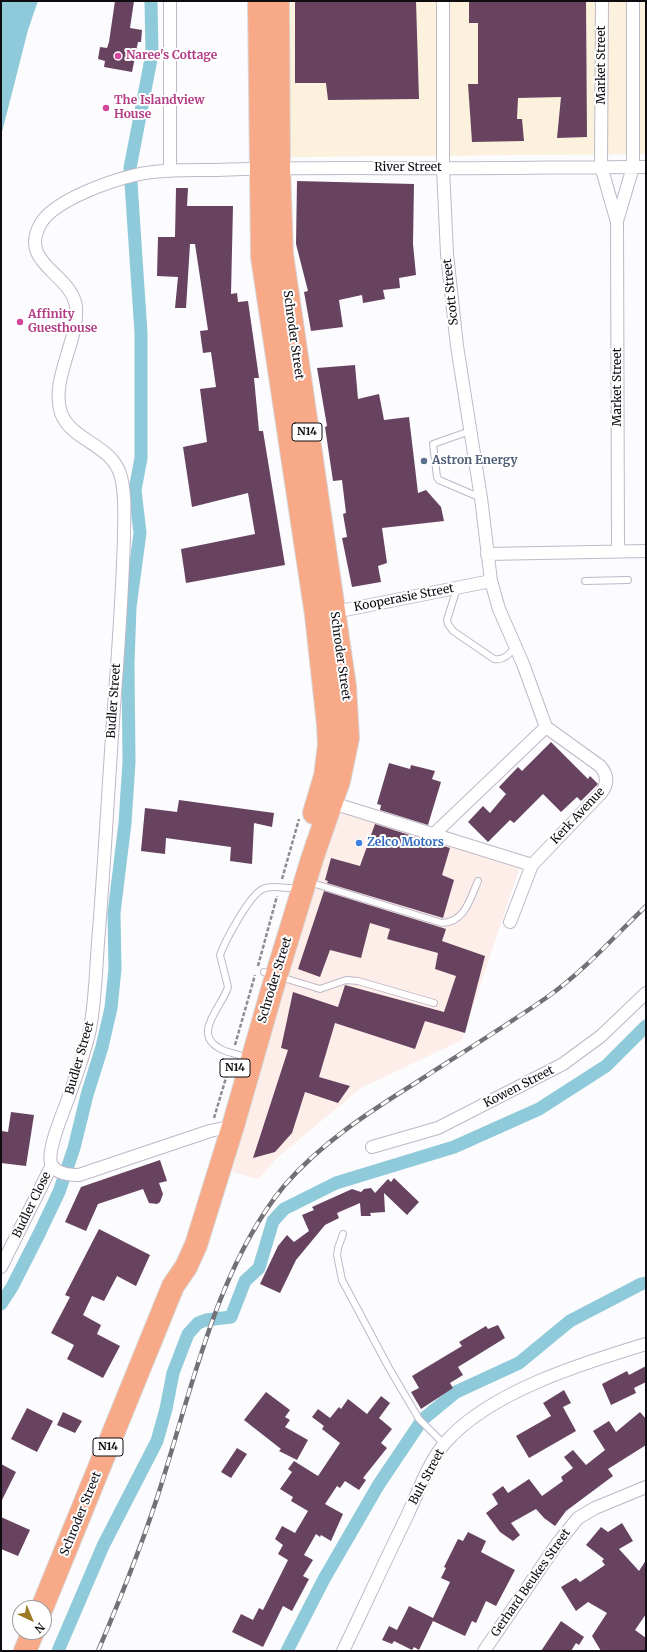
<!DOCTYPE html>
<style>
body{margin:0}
#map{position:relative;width:647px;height:1652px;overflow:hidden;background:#fcfbfe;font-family:Merriweather,serif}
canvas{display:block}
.frame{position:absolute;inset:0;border:2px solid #0e0b11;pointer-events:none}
.north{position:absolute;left:12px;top:1600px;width:40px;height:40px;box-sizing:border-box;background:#fff;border:1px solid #9f9da0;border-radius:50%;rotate:136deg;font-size:11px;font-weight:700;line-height:16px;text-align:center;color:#0e0b11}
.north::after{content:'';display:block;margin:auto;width:14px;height:18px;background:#9a7a24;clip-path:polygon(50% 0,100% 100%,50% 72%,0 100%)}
</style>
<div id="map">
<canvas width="647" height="1652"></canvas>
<div class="frame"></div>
<div class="north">N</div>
</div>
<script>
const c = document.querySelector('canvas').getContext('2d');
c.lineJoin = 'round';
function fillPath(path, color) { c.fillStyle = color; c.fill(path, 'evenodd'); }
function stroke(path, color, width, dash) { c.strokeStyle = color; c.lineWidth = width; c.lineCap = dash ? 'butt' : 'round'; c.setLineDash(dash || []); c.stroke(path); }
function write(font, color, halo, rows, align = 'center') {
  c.font = font + ' Merriweather,serif'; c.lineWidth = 4; c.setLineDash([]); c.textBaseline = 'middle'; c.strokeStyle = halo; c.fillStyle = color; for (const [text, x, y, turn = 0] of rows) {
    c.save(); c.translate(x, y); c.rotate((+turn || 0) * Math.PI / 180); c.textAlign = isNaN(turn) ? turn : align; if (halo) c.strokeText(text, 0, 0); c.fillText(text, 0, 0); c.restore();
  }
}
fillPath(new Path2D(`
 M 289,1 L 646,1 L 646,154 L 289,157 Z`), '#fbf1dc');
fillPath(new Path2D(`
 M 337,808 L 519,869 L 462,1040 L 361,1088 L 279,1156 L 258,1179 L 230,1171 Z`), '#fdeee9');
fillPath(new Path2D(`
 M 1,1 L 38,1 L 28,30 L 1,136 Z`), '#8ecad9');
stroke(new Path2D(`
 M 1,1304 L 12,1287 L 39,1234 L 59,1192 L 74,1148 L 87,1095 L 102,1047 L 111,1008 L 115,969 L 114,913 L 125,823 L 129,762 L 128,663 L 130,607 L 140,533 L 135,490 L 141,458 L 141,333 L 130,168 L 152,54 L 151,1
 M 58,1651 L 103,1546 L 157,1441 L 166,1409 L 173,1373 L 188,1334 L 198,1323 L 206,1320 L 231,1317 L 245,1281 L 259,1268 L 273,1221 L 284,1209 L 336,1183 L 454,1147 L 539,1109 L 606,1066 L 646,1026
 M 287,1651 L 324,1579 L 379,1484 L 422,1420 L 456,1392 L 519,1363 L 570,1321 L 641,1284 L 646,1283`), '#8ecad9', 13);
fillPath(new Path2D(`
 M 115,1 L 134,1 L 130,28 L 142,30 L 141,42 L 138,42 L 132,72 L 104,67 L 105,61 L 98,59 L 100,47 L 107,48 L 109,42 Z
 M 295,1 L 416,1 L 419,99 L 328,100 L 326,83 L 295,83 Z
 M 469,1 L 586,1 L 587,137 L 557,138 L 561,97 L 518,98 L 517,119 L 522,119 L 524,141 L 472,142 L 468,84 L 478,84 L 478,23 L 469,23 Z
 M 297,181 L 414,184 L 413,244 L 416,275 L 399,278 L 400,288 L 383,290 L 385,299 L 363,303 L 362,295 L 339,300 L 343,327 L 311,331 L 304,292 L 308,291 L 296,244 Z
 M 176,188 L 188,188 L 187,206 L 233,206 L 231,294 L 237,293 L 238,302 L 248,301 L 259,378 L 254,378 L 259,431 L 263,431 L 285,565 L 186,583 L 181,549 L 255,534 L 248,493 L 192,507 L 183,447 L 207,442 L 200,389 L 216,387 L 211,352 L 203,353 L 200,331 L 208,330 L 195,244 L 190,244 L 186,308 L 175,308 L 178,277 L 157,276 L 158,237 L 175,237 Z
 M 355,365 L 358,399 L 379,394 L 384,420 L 409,417 L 418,493 L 426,490 L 441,507 L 444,521 L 382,528 L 387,563 L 378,566 L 381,582 L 352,587 L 342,538 L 347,537 L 343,514 L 346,513 L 342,480 L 333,481 L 325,427 L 327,426 L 317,368 Z
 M 551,742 L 588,779 L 590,776 L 598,784 L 581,801 L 577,797 L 561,812 L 543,794 L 514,823 L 510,820 L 488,842 L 468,822 L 483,806 L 490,813 L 506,794 L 499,787 L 518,767 L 522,771 Z
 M 389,763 L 410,769 L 411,765 L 435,771 L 432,779 L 441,782 L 428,825 L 380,810 L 381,805 L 377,804 Z
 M 179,800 L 274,813 L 272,827 L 254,823 L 252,864 L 230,861 L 231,847 L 166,838 L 165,854 L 141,851 L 145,808 L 177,812 Z
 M 375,824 L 450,848 L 442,875 L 454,880 L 443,918 L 327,883 L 328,881 L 325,880 L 331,858 L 360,866 Z
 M 324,891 L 446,929 L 442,941 L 485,956 L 465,1033 L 425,1021 L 415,1049 L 335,1023 L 319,1077 L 350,1086 L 338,1103 L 305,1092 L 292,1133 L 275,1152 L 253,1158 L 288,1050 L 281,1048 L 293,992 L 338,1007 L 345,985 L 444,1012 L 456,976 L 435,969 L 438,953 L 387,939 L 390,929 L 370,923 L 361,958 L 330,950 L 320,977 L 298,969 Z
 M 11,1112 L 34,1115 L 26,1166 L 1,1163 L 2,1131 L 8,1132 Z
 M 160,1160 L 167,1181 L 159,1183 L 163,1194 L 160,1202 L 157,1204 L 149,1203 L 143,1189 L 98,1204 L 86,1231 L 65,1222 L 81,1187 Z
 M 394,1178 L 419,1202 L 407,1215 L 384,1193 L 385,1212 L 370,1213 L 371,1216 L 361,1216 L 360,1203 L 337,1213 L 339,1218 L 325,1225 L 296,1260 L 280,1293 L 260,1284 L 278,1246 L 287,1235 L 294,1242 L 309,1231 L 302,1215 L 314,1210 L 312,1207 L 352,1189 L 361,1192 L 364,1189 L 371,1188 L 375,1193 L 388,1179 L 391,1182 Z
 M 99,1229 L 150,1255 L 136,1286 L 117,1276 L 104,1301 L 92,1296 L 83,1315 L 101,1325 L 97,1334 L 120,1346 L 103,1378 L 67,1359 L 74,1345 L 51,1333 L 70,1297 L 65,1295 Z
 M 498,1325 L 505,1338 L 458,1367 L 463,1375 L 450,1383 L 453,1388 L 421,1409 L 411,1392 L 419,1388 L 412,1376 L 462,1346 L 459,1342 L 486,1326 L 488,1329 Z
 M 646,1366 L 646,1382 L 634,1388 L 636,1393 L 611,1405 L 602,1384 L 627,1371 L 629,1375 Z
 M 564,1390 L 571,1403 L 563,1407 L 576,1431 L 529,1458 L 516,1436 L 551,1416 L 543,1403 Z
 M 266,1392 L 290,1410 L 285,1417 L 290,1420 L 285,1427 L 308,1440 L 297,1460 L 279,1451 L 281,1449 L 244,1420 Z
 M 381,1396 L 390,1403 L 379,1418 L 392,1429 L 381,1443 L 387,1448 L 363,1478 L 366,1480 L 359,1490 L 345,1481 L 340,1488 L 337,1486 L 325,1504 L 343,1514 L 331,1541 L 321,1535 L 320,1537 L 316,1534 L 304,1555 L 313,1560 L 303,1576 L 309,1579 L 292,1611 L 283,1606 L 263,1647 L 232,1632 L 241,1614 L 253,1620 L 259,1608 L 263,1610 L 288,1560 L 278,1554 L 283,1545 L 275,1539 L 282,1526 L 295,1533 L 308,1511 L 291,1501 L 293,1497 L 280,1489 L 292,1472 L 288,1469 L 294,1461 L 318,1476 L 340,1443 L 322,1429 L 324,1426 L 312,1417 L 318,1409 L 330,1418 L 339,1407 L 341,1409 L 348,1399 L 367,1414 Z
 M 27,1408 L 53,1421 L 37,1452 L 11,1439 Z
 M 63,1412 L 82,1421 L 75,1433 L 57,1425 Z
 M 640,1412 L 646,1419 L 646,1445 L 608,1469 L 613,1476 L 566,1511 L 555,1526 L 544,1518 L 536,1509 L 511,1523 L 520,1535 L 513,1541 L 500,1532 L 486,1513 L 498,1504 L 492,1494 L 503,1486 L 508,1493 L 529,1479 L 542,1496 L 563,1481 L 561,1477 L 573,1468 L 564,1457 L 573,1450 L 586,1465 L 605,1450 L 593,1431 L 609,1421 L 616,1432 Z
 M 237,1448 L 247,1454 L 231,1478 L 221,1472 Z
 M 1,1464 L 16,1472 L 1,1502 Z
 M 1,1517 L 30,1530 L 18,1556 L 1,1549 Z
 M 622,1523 L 633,1541 L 619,1549 L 639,1571 L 646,1560 L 646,1614 L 635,1630 L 646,1638 L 646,1651 L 601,1651 L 592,1636 L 607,1613 L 588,1602 L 576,1611 L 561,1587 L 576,1578 L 580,1582 L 605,1565 L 602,1561 L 604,1559 L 586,1545 L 601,1527 L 608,1532 Z
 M 468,1532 L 486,1541 L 481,1552 L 515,1570 L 496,1606 L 486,1601 L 476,1623 L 472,1621 L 465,1636 L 433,1621 L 419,1650 L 414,1647 L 412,1650 L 394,1641 L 392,1644 L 382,1640 L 389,1626 L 397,1630 L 409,1606 L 433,1618 L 450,1582 L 441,1578 L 446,1568 L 444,1567 L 458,1539 L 463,1541 Z
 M 561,1621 L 584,1637 L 579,1645 L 576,1643 L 571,1651 L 541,1651 Z`), '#674360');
const lane = new Path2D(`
 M 470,431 L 433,444 L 437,477 L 439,480 L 481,498
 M 585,581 L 628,580
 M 457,588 L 447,620 L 448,624 L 453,631 L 494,659 C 503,661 510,654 515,647
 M 309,882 L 442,923 C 465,922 470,899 478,881
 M 264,972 L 320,989 L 346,980 L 358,981 L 434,1003
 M 239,1055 C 233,1053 225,1052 219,1048 C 192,1033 222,1007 228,987 L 220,955 C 225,941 250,894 263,889 C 271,885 282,888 291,888
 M 343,1234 L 338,1248 L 337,1255 L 342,1280 L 389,1368 L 419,1419 L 444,1444`);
const street = new Path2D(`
 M 170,1 L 170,171
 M 602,1 L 601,166 L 617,222 L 618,551
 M 617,221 L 633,167 L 633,1
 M 487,554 L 646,551
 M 330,613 L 491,581
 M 326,801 L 532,865
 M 434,834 L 546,727 L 523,664 L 499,609 L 491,581 L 481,498 L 457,346 L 447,254 L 443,169 L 443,1
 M 510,922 L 532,865 L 601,793 C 608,784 608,775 600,766 L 546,727
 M 233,1126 L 210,1131 L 79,1175 C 70,1175 55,1174 51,1163 C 47,1149 63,1113 68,1099 C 76,1076 85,1053 90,1029 C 96,996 96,963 99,930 C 106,842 110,754 117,667 C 120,623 123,579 124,535 C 124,516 126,496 121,477 C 113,444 72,442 61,413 C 50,380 79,340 76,307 C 72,273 17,264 41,223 C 55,200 110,181 135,175 C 162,169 190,170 217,170 C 264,168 310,168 357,168 C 454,169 550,167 646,167
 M 372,1147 L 438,1128 L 563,1064 L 601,1036 L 646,993
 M 1,1267 L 52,1165
 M 343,1651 C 365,1605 386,1559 408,1514 C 418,1492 429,1462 444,1444 C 488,1392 583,1363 646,1344
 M 484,1651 L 557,1544 L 578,1518 L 595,1508 L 646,1487`);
const highway = new Path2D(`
 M 259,1 L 262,257 L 316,615 L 328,725 L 329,745 L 325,776 L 314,813
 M 42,1608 L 173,1286 L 186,1267 L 196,1245 L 233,1126 L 272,990 L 313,856 L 339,781 L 348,738 L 345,686 L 282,254 L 279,167 L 278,1
 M 25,1651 L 33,1632`);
stroke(lane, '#bfb8c7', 8);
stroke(street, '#bfb8c7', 14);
stroke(highway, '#d8d8d9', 24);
stroke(new Path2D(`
 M 282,879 L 299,819
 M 258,966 L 277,896
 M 235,1045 L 255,975
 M 214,1118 L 231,1061`), '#8e8c90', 2.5, [4, 2]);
stroke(lane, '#fff', 6);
stroke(street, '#fff', 12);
stroke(highway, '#f8a987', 22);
const rail = new Path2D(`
 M 98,1651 C 122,1595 145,1538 163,1479 C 193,1383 219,1265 284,1186 C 321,1143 369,1112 417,1082 C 460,1054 504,1027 546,998 C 583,972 614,937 646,906`);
stroke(rail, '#747176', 4.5);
stroke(rail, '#fff', 3, [9]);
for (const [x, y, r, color] of [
 [118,56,4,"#d1479c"],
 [106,108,4,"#d1479c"],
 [20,322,4,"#d1479c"],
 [424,461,4,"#5c6f8a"],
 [359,843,4,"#3f7fe0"]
]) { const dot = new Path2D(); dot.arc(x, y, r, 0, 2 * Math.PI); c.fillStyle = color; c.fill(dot); stroke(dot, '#fff', 1.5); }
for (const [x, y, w] of [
 [307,432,30],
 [235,1068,30],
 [108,1447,30]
]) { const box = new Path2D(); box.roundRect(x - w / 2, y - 9, w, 18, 3); c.fillStyle = '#fff'; c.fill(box); stroke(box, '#0e0b11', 1); }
write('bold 11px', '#0e0b11', null, [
 ["N14",307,432],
 ["N14",235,1068],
 ["N14",108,1447]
]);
write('bold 12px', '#b23c85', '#fff', [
 ["Naree's Cottage",126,56],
 ["The Islandview",114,101],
 ["House",114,115],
 ["Affinity",28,315],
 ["Guesthouse",28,329]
], 'left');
write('12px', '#0e0b11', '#fff', [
 ["Market Street",602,65,-90],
 ["River Street",408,168],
 ["Scott Street",451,292,-96],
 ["Schroder Street",293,335,82],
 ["Market Street",618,387,-90],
 ["Kooperasie Street",404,598,-11],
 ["Schroder Street",340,656,82],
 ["Budler Street",114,701,-86],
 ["Kerk Avenue",578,816,-47],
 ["Schroder Street",275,980,-73],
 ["Budler Street",80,1058,-74],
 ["Kowen Street",519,1087,-27],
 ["Budler Close",32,1205,-64],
 ["Bult Street",427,1477,-62],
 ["Schroder Street",81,1514,-68],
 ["Gerhard Beukes Street",531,1583,-55]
]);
write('bold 12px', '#4e5e75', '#fff', [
 ["Astron Energy",432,461]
], 'left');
write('bold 12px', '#366cbe', '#fff', [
 ["Zelco Motors",367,843]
], 'left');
</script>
